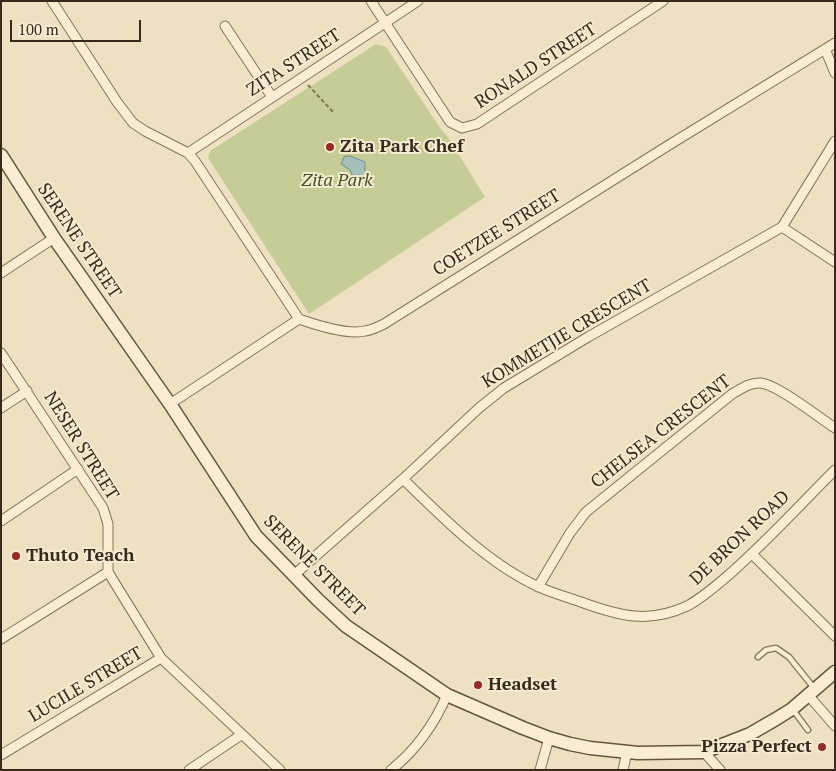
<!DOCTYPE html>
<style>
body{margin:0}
#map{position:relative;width:836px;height:771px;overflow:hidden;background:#eee1c1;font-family:"PT Serif",serif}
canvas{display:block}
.frame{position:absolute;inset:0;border:2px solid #372a1d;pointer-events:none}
.scale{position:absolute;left:10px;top:20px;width:131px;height:22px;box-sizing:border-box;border:2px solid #372a1d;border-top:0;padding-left:6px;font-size:15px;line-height:18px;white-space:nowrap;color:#372a1d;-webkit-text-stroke:4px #f5ebd1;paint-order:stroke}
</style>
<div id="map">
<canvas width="836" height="771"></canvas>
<div class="frame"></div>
<div class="scale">100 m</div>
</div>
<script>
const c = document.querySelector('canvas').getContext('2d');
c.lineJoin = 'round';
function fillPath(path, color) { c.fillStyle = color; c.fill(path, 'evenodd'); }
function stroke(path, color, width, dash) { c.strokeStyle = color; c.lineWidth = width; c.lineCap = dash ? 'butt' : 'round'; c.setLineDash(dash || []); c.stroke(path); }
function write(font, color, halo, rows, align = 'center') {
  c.font = font + ' "PT Serif",serif'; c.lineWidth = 4; c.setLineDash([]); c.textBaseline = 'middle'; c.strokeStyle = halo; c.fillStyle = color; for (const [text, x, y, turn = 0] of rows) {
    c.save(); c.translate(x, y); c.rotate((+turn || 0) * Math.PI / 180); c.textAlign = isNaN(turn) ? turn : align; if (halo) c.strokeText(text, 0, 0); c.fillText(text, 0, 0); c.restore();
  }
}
fillPath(new Path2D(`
 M 376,44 L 386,47 L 443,132 L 448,137 L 485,197 L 309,314 L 208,158 L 210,151 Z`), '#c5cc95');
const water = new Path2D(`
 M 350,156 L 365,162 L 365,176 L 360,184 L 358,184 L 355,181 L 350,170 L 341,164 L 344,157 Z`);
fillPath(water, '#a4c0b8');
stroke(water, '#6b8e86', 1);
const lane = new Path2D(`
 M 758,657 L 766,650 L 776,648 L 789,657 L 814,688
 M 793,710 L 808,730`);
const street = new Path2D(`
 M 52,1 L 117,102 L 133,123 L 145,131 L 188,153 L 195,161 L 299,319
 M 371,1 L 450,122 L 462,128 L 477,124 L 663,1
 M 225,26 L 272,97
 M 825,49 L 835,73
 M 188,153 L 418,1
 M 782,227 L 835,262
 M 1,273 L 54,238
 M 299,319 C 316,325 347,335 365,331 C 372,330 378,327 384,324 L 669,145 L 835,43
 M 1,353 L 103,508 L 108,524 L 108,572 L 161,658 L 280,770
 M 170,404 L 299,319
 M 1,408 L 27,391
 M 403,479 C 442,517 488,564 539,587 C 552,593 567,597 581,602 C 619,616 649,624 687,606 C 704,597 718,584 732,572 C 768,540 801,504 835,470
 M 1,521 L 78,469
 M 752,554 L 835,636
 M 294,575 L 403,479 L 479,408 L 504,388 L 588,337 L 782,227 L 835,141
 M 538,587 L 570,533 L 586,512 L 732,394 C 741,389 750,382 761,383 C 778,385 818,417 835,428
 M 1,639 L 108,572
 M 808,695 L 835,726
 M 704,752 L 720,770
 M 1,755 L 161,658
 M 189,770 L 241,735
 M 391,770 C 416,750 434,725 447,695
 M 540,770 L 549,738
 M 623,770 L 627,752`);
const secondary = new Path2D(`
 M 1,155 L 54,238 L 170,404 L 256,536 L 318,600 L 346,626 L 447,695 L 523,728 L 549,738 L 570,744 L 590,748 L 638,753 L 704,752 L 750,734 L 776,719 L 792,709 L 835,672`);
stroke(lane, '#877259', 7);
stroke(street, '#877259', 11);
stroke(secondary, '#69533c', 15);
stroke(new Path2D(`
 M 308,85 L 334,113`), '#877259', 2, [4, 2.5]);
stroke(lane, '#f9eed4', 4.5);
stroke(street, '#f9eed4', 9);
stroke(secondary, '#f9eed4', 12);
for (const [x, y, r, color] of [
 [330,147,5,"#972928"],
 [16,556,5,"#972928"],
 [478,685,5,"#972928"],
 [822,747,5,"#972928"]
]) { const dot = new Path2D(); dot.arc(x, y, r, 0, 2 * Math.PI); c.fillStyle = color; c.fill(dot); stroke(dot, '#f5ebd1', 2); }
write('18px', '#372a1d', '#f5ebd1', [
 ["ZITA STREET",294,63,-33],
 ["RONALD STREET",536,66,-33],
 ["COETZEE STREET",497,233,-32],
 ["SERENE STREET",79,241,56],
 ["KOMMETJIE CRESCENT",567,334,-31],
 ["CHELSEA CRESCENT",661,432,-38],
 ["NESER STREET",81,446,58],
 ["DE BRON ROAD",740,538,-43],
 ["SERENE STREET",314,566,45],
 ["LUCILE STREET",86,685,-31]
]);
write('bold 18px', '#372a1d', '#f5ebd1', [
 ["Zita Park Chef",340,147],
 ["Thuto Teach",26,556],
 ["Headset",488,685],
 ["Pizza Perfect",812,747,"right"]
], 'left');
write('italic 18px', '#475424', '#f5ebd1', [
 ["Zita Park",337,181]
]);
</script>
